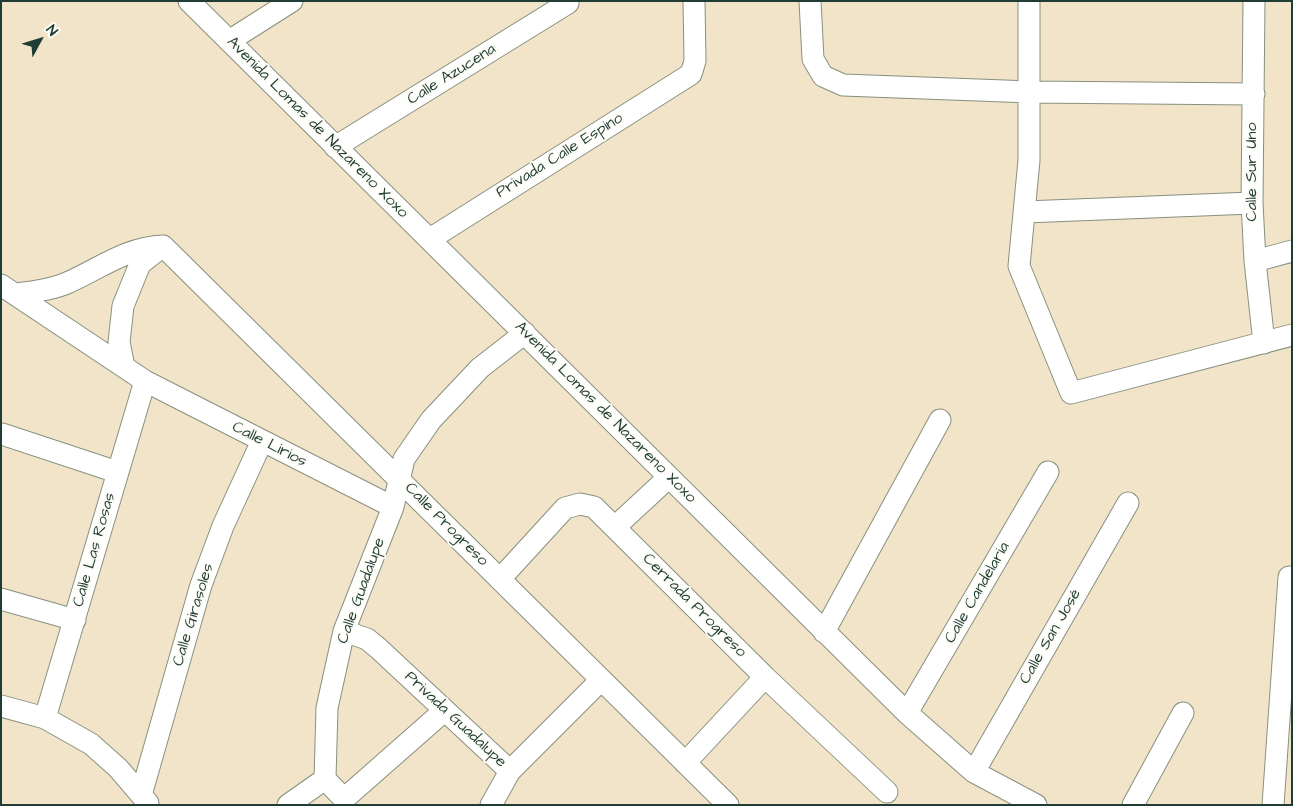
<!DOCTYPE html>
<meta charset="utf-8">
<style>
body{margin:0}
#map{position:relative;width:1293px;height:806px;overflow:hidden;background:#f1e4c9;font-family:"Architects Daughter",sans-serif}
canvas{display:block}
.frame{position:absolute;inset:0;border:2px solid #1f3d34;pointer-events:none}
.north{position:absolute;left:15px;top:15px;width:50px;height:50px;-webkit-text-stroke:4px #fdfcf7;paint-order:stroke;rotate:51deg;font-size:14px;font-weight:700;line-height:20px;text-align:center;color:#1f3d34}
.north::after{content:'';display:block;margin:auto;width:18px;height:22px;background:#1f3d34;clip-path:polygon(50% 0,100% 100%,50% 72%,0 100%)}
</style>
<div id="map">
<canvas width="1293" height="806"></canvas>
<div class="frame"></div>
<div class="north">N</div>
</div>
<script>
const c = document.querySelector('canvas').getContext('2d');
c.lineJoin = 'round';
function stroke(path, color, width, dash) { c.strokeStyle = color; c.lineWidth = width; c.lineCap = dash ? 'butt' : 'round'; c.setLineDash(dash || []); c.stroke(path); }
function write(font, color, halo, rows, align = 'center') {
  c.font = font + ' "Architects Daughter",sans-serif'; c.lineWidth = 4; c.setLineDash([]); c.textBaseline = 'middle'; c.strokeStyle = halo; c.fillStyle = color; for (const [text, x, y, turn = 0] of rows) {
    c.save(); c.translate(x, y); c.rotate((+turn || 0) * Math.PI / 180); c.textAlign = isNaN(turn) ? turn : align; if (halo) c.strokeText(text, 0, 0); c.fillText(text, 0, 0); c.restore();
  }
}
const minor = new Path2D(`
 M 189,1 L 907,713 L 974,772 L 1036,805
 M 810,1 L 813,59 L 823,76 L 843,85 L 1031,92 L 1254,94
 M 1029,1 L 1029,160 L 1019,266 L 1071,393 L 1292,335
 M 1254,1 L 1252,203 L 1255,261 L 1264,343
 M 229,41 L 292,1
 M 335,147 L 568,3
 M 1025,212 L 1252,203
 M 430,239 L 691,74 L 695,61 L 694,1
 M 163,246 L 728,805
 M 1255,261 L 1292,251
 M 1,285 L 145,381 L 393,507
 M 15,294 C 32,292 50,290 67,283 C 99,269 127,247 163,246
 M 124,367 L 119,342 L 123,306 L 140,264 L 163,246
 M 2,434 L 117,472
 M 615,527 L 669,477
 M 500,579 L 565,508 L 580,504 L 594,507 L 765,677 L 887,792
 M 1,599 L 75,620
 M 344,631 L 367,639 L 378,648 L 510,771 L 601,680
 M 824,632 L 940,420
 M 1,706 L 45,718 L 91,744 L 118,768 L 148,803
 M 907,713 L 1048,472
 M 45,718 L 145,381
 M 685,763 L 765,677
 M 974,772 L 1128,503
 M 325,779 L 344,799 L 444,711
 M 141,795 L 201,585 L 223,526 L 262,441
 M 288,805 L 325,779 L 327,708 L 344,631 L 393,507 L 404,459 L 431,420 L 480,368 L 525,333
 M 491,805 L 510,771
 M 1133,805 L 1183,713
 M 1273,805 L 1289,577`);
stroke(minor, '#88907e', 23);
stroke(minor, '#fff', 21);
write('16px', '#1f3d34', '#fdfcf7', [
 ["Calle Azucena",452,75,-32],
 ["Avenida Lomas de Nazareno Xoxo",317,128,45],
 ["Privada Calle Espino",560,156,-32],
 ["Calle Sur Uno",1253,172,-90],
 ["Avenida Lomas de Nazareno Xoxo",605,413,45],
 ["Calle Lirios",269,445,27],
 ["Calle Progreso",446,525,45],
 ["Calle Las Rosas",95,550,-74],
 ["Calle Guadalupe",362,591,-70],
 ["Calle Candelaria",978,593,-60],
 ["Cerrada Progreso",694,606,45],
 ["Calle Girasoles",194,615,-73],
 ["Calle San José",1051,637,-60],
 ["Privada Guadalupe",455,720,43]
]);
</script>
